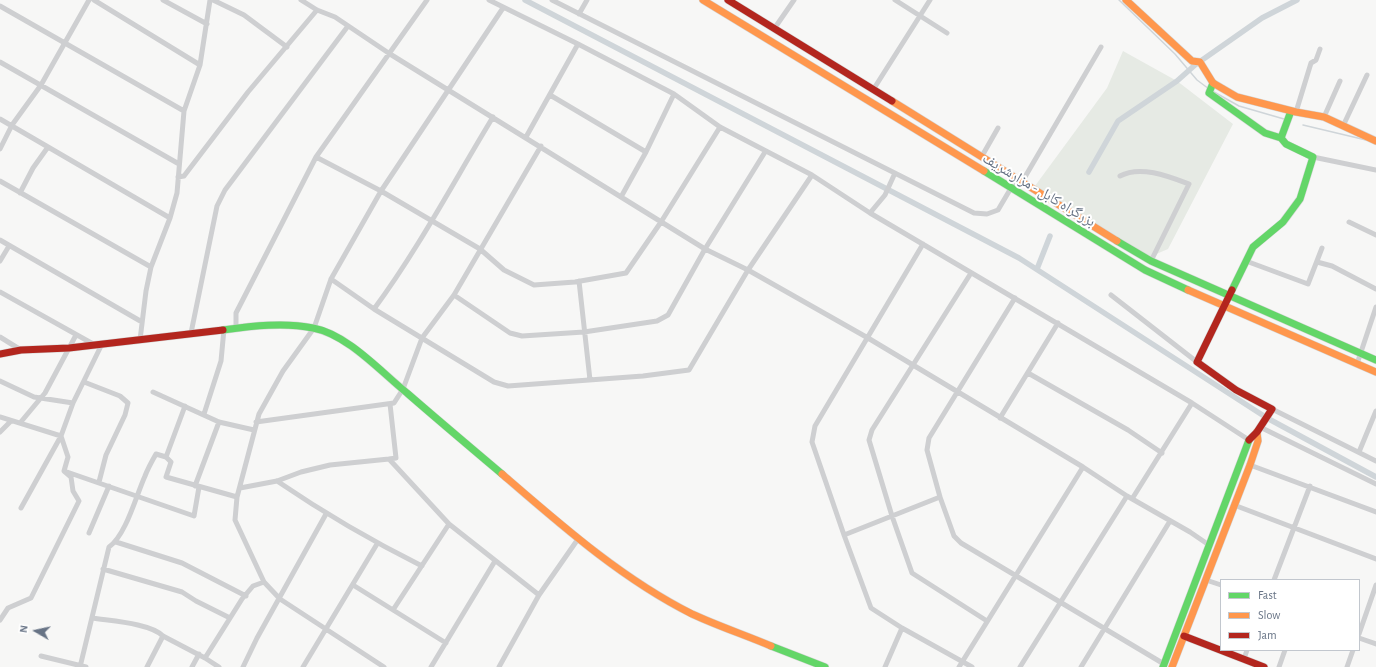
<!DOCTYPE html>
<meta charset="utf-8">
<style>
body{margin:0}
#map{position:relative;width:1376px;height:667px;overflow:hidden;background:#f7f7f6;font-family:"Alegreya Sans",sans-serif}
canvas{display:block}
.legend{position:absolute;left:1220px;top:579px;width:140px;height:72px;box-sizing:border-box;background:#fff;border:1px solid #c2c7ce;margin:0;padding:5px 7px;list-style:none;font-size:12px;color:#677385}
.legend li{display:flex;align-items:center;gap:8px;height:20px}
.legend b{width:20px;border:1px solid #c2c7ce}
.north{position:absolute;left:16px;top:611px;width:40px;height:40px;-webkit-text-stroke:3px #fff;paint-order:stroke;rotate:279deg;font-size:11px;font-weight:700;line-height:16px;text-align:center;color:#677385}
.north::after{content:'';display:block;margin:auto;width:14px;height:18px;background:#677385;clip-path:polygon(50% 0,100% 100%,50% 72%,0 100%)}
</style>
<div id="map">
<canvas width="1376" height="667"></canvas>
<ul class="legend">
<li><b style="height:5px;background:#63d668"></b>Fast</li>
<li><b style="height:5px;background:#ff974d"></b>Slow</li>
<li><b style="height:5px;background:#b3261e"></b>Jam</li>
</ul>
<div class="north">N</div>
</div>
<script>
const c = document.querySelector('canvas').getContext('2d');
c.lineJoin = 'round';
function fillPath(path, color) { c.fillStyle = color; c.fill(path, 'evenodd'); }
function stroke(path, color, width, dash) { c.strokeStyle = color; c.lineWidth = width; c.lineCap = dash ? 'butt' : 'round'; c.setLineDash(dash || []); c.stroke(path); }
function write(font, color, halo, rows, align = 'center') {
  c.font = font + ' "Alegreya Sans","Noto Naskh Arabic",sans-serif'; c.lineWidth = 4; c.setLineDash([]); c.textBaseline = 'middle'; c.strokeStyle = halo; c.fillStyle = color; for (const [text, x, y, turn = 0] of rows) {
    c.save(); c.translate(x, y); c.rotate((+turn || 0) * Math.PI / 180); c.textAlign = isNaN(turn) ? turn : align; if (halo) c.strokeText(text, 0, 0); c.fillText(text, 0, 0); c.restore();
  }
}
fillPath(new Path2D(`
 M 1123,51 L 1177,81 L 1233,124 L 1168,249 L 1147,258 L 1032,190 L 1107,88 Z`), '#e6eae4');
stroke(new Path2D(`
 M 1119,0 L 1175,54 L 1197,80 L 1209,89
 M 1214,92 L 1239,106 L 1284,119
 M 1303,125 L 1366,140`), '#cfd5d9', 1.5);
stroke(new Path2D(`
 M 525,0 L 1019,258 L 1267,418 L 1376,477
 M 1089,172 L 1118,121 L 1177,81 L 1195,65 L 1262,18 L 1297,0
 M 1037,269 L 1050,236`), '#cfd5d9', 5.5);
const fast = new Path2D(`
 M 1213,83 L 1209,93 L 1265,133 L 1281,138
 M 984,171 L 1145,270 L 1188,290
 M 1117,241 L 1151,261 L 1376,360
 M 1232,290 L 1253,247 L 1283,222 L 1300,199 L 1313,157 L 1286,144 L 1281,138 L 1291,111
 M 223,330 C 252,326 284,322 313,328 C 347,334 381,372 407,393 C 438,420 470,447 502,474
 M 771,646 L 825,667
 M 1163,667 L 1249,440`);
const slow = new Path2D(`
 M 703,0 L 984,171
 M 1126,0 L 1192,61 L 1200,62 L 1213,83 L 1237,97 L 1296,112 L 1324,117 L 1376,141
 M 892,101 L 1117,241
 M 1188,290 L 1376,372
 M 502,474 C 561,525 622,579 692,614 C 718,626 745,635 771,646
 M 1172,667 L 1250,465 L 1258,441 L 1257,432`);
const jam = new Path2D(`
 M 728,0 L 892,101
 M 1232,290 L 1197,362 L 1236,390 L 1272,409 L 1257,432 L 1249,440
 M 0,354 L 21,350 L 69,348 L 223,330
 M 1184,636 L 1264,667`);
stroke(fast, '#d4d5d5', 8);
stroke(slow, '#d4d5d5', 8);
stroke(jam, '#d4d5d5', 8);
stroke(new Path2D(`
 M 94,0 L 200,65
 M 163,0 L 207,24
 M 213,0 L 244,15 L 287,47
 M 301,0 L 317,10 L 335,17 L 390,54 L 705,249 L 748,270 L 868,338 L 1083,467 L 1127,496 L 1190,532 L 1209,545
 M 489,0 L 578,44 L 674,94 L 720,127 L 812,175 L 870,213 L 1192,403 L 1249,440
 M 552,0 L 974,213 L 987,214 L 998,210 L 1011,188 L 1022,182 L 1101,47
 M 895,0 L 947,33
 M 0,6 L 184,111
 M 579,14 L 587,0
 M 774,29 L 794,0
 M 0,62 L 179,164
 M 873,90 L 930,0
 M 550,95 L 646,152
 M 1296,112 L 1311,63 L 1316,60 L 1320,49
 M 1324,117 L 1340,81
 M 0,119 L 170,218
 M 1343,126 L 1367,75
 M 526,137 L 578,44
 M 0,149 L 12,125 L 41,85 L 89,0
 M 982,156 L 998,128
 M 316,157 L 381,191 L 480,249 L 504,270 L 534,285 L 575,282 L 626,273 L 661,222 L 720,127
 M 1313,157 L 1376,170
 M 1120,176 C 1140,165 1168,176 1189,184 L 1151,261
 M 178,177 L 184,176 L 248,92 L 317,10
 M 0,181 L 151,267
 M 20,193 L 33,168 L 48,147
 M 621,197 L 646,152 L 674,94
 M 870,213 L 885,195 L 895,173
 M 1349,222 L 1376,235
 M 0,240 L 142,322
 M 923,244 L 815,426 L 812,442 L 844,535 L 940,497 L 954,536 L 961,543 L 1164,664
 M 0,261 L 9,246
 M 1246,261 L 1308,284 L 1322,248
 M 1317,262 L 1332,266 L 1376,289
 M 971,273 L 872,430 L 869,440 L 892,516 L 912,573 L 987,621
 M 331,279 L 374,309 L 494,382 L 508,386 L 643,376 L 689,370 L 748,270 L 812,175
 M 579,281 L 590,380
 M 0,292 L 95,345
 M 454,295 L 510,333 L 522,336 L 584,332 L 657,321 L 668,315 L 705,249 L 765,152
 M 1111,295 L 1197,362
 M 374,309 C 419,248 454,181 493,117
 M 236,328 L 236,313 L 316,157 L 427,0
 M 191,333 L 217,206 L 225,190 L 348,26
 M 0,337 L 21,350
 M 140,340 L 146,291 L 151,267 L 170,218 L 177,193 L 184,111 L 200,65 L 210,0
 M 1357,364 L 1376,307
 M 1028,373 L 1128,430 L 1162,453
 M 0,381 L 34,397 L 73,403
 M 84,382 L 120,396 L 128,403 L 125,415 L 106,455 L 99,482
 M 153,392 L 219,422 L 254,430
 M 1272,409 L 1376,461
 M 204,414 L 221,361 L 224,329
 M 0,417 L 61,436 L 68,457 L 64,471 L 71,477 L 73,491 L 79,501 L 31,598 L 8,608 L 0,620
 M 1000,418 L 1058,323
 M 256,422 L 394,403 L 403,389 L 422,338 L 454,295 L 541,146
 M 20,423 L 45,393 L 76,335
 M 1260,427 L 1376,484
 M 0,432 L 10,422
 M 1359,452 L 1376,411
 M 166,457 L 185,406
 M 389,459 L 396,458 L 390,404
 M 1250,465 L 1376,512
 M 67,472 L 194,516 L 199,487
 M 277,481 C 324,513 372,541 422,566
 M 195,486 L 219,422
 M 240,488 L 277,481 L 301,472 L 330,465 L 389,459 L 449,524 L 539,595
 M 940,497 L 927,450 L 929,438 L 1015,298
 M 1132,499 L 1192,403
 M 1234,505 L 1376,559
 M 21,508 L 61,436 L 73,403 L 102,344
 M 89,533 L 109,486
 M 844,535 L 871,608 L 902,628 L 972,667
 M 116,542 L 182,563 L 246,596
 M 103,569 L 182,592 L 196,601 L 230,618
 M 1206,580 L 1221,585
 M 1274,580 L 1310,486
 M 353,585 L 446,643
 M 393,610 L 449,524
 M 92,618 C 110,621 150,623 163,636 L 205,658 L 219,667
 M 1359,634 L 1376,585
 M 1359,638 L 1376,644
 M 41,656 L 86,667
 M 205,658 L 242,599 L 253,586 L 264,582
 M 1244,659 L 1247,650
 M 80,667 L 109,547 C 126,535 136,496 145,476 C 148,468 152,461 156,454 L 166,457 L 171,462 L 166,477 L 237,497
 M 147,667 L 163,636
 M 192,667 L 199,654
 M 243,667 L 257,638 L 326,514
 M 303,667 L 377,544
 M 384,667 L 280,599 L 264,582 L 235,520 L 237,497 L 259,414 L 283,371 L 314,328 L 331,279 L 381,191 L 503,8
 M 431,667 L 495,561
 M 499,667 L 539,595 L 578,539
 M 885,667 L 902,628
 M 959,667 L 1083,467
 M 1020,667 L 1127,496
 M 1081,667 L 1170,521
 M 1279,667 L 1285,650
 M 1347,667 L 1353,650`), '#cecfd1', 5);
stroke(fast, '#63d668', 7);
stroke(slow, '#ff974d', 7);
stroke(jam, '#b3261e', 7);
write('15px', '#677385', '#fff', [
 ["بزرگراه کابل - مزارشریف",1039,190,31]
]);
</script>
